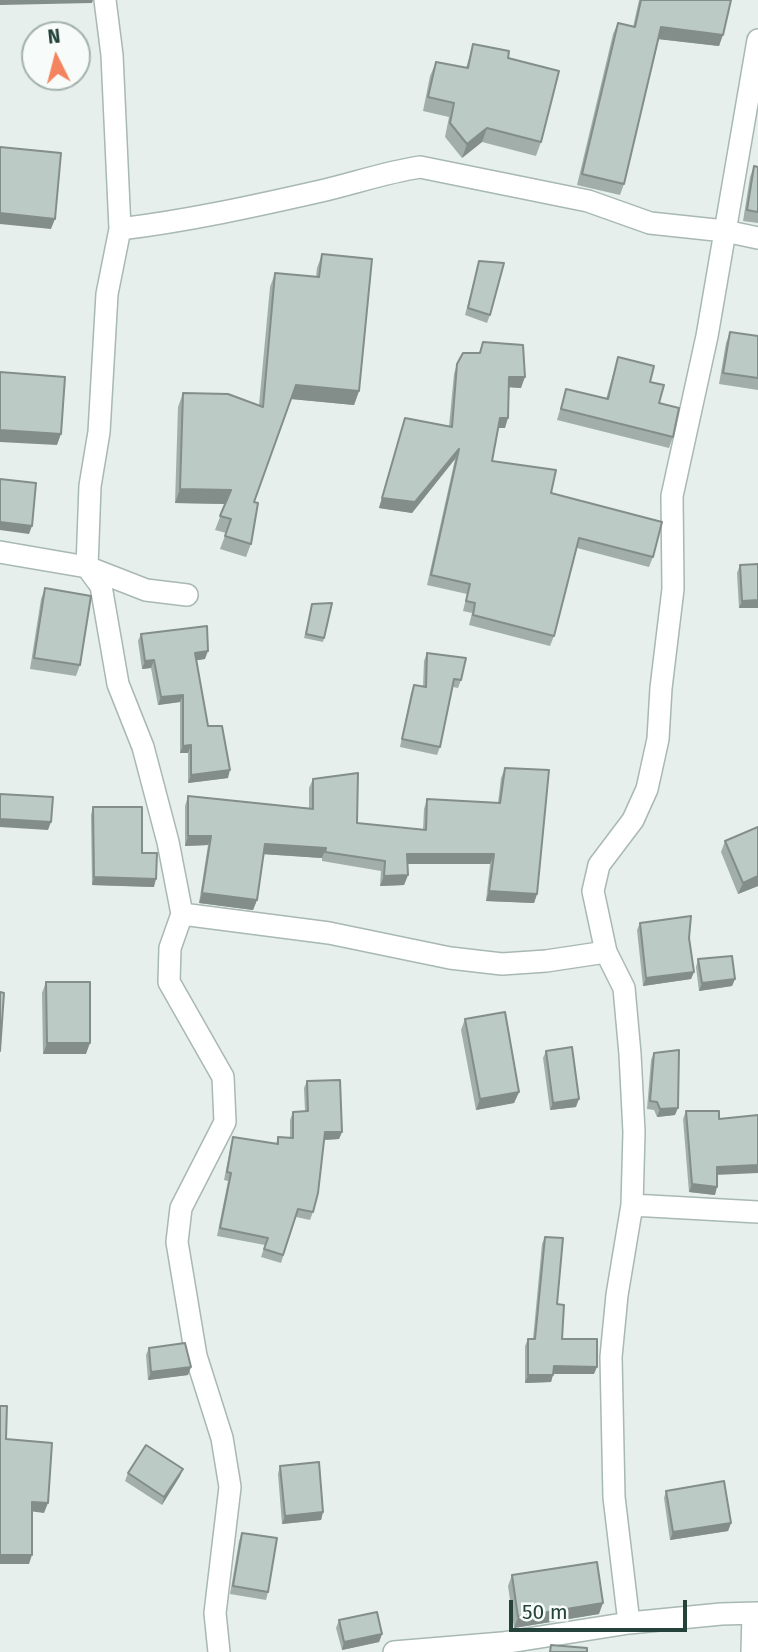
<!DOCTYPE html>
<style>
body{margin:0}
#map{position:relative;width:758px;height:1652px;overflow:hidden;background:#e6efeb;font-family:"Fira Sans",sans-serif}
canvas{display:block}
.north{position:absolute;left:21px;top:21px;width:70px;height:70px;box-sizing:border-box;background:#f7fbf9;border:2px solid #a3b1ad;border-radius:50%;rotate:354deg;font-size:19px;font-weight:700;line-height:28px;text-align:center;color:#24423a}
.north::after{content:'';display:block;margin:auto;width:24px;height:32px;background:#f4845f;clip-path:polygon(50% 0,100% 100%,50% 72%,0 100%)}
.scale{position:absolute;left:509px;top:1600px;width:178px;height:32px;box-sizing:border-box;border:4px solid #24423a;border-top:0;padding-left:9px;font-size:21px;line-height:24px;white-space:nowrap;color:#24423a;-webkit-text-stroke:5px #f7fbf9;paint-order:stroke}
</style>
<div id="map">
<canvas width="758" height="1652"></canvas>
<div class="north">N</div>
<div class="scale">50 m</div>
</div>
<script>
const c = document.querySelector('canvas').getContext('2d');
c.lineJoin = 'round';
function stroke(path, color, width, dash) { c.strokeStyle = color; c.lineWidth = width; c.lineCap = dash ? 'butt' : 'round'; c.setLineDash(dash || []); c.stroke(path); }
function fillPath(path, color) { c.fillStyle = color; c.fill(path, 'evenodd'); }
const minor = new Path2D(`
 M 105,0 L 112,55 L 120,229 L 107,294 L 99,432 L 90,486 L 87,567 L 101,586 L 118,684 L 143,747 L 168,842 L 182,914 L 170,948 L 169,982 L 223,1077 L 225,1122 L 181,1208 L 177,1242 L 196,1356 L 222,1438 L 230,1487 L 215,1613 L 219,1652
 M 120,229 C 187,221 255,206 321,191 C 355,183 387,172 420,167 L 588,201 L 650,223 L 725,231 L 758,238
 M 0,552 L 87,567 L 146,590 L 187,595
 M 182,914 L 329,933 L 450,958 L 502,964 L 546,961 L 606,952
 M 632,1205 L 758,1212
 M 629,1623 L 614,1497 L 611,1357 L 617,1295 L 632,1205 L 634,1132 L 630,1054 L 624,988 L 606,952 L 593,891 L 599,865 L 633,820 L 647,789 L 658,739 L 661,688 L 673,589 L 672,496 L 707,336 L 758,40
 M 394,1652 L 502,1643 L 629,1623 L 721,1614 L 758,1613
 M 752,1652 L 753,1614`);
stroke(minor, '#a8b8b2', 24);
stroke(minor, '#fff', 21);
fillPath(new Path2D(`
 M 639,0 L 731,0 L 719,46 L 659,39 L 624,184 L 620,195 L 577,185 L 613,34 L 618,23 L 633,27 Z
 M 473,44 L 508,58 L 541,142 L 536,156 L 482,142 L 462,158 L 445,137 L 449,117 L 423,111 L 430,76 L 436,62 L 466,68 Z
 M 754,166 L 758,167 L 758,223 L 743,221 L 750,177 Z
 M 322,254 L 359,391 L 354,405 L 291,399 L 254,502 L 251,544 L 246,557 L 220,549 L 226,533 L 215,530 L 225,504 L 175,503 L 178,407 L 183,393 L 259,405 L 270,287 L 275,273 L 316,277 L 317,268 Z
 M 479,261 L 490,315 L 487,323 L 465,315 Z
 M 730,332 L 758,336 L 758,390 L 719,384 L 726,343 Z
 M 483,342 L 521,388 L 509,387 L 505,428 L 498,428 L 492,461 L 551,493 L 653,557 L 649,567 L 577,548 L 554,636 L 550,646 L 469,625 L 472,613 L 463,611 L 467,594 L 427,585 L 455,459 L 412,513 L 379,508 L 405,418 L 449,426 L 454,374 L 457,364 L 479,353 Z
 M 618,357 L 650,382 L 673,437 L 669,448 L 557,420 L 566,389 L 606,399 Z
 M 758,564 L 758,608 L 739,608 L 737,573 L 740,565 Z
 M 45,588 L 80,665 L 76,676 L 30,669 L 41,599 Z
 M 312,604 L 324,638 L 323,642 L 304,638 Z
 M 141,634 L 205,659 L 196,660 L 208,726 L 228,778 L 188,783 L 188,753 L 180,753 L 180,702 L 158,705 L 151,668 L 142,669 L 138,641 Z
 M 427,653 L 461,680 L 458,688 L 453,687 L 440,747 L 437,755 L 400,747 L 411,693 L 414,685 L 423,687 L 424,661 Z
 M 505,768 L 537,894 L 534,903 L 486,901 L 490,864 L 408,864 L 408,875 L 404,885 L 380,886 L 381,871 L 322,861 L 322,858 L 263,854 L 257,900 L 253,910 L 199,903 L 208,845 L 185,846 L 185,806 L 188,796 L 309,808 L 309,788 L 313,779 L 357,823 L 423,830 L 424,809 L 427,799 L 498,803 L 501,778 Z
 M 93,807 L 142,853 L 154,887 L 92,885 L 91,815 Z
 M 725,841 L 758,886 L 738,894 L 721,852 Z
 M 640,923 L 689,938 L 694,972 L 691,979 L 643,986 L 637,930 Z
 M 698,959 L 735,979 L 732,986 L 699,991 L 696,967 Z
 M 46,982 L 86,1054 L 43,1054 L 42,993 Z
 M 465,1019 L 519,1092 L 514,1103 L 476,1110 L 461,1030 Z
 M 546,1051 L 576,1107 L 550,1110 L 543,1058 Z
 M 654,1053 L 675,1115 L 657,1117 L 654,1110 L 647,1109 L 651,1060 Z
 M 307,1081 L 342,1132 L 339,1139 L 324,1140 L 313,1212 L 310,1220 L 296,1217 L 281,1263 L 261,1257 L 265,1245 L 217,1236 L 228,1181 L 224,1180 L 231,1144 L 233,1137 L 276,1144 L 278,1137 L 290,1138 L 290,1120 L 293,1112 L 305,1111 L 304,1088 Z
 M 686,1111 L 717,1175 L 715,1195 L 689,1192 L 683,1119 Z
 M 545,1237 L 562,1339 L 594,1374 L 553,1374 L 551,1382 L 525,1383 L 525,1346 L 528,1339 L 533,1339 L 542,1244 Z
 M 149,1348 L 191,1367 L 188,1375 L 148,1380 L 146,1355 Z
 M 280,1466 L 323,1512 L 321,1520 L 282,1524 L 278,1474 Z
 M 128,1473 L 180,1476 L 162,1505 L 125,1481 Z
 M 666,1491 L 731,1523 L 728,1531 L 670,1540 L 664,1498 Z
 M 242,1533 L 268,1592 L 266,1600 L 230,1594 L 239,1541 Z
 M 512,1575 L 599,1614 L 514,1628 L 508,1586 Z
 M 339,1620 L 382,1634 L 379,1642 L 342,1650 L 336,1628 Z`), '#a1aea9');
fillPath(new Path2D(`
 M 0,0 L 93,0 L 92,3 L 0,5 Z
 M 661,27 L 723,35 L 719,46 L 657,39 Z
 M 487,128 L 482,142 L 462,158 L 467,144 Z
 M 0,213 L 55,219 L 51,229 L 0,224 Z
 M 509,377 L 525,377 L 521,388 L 505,387 Z
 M 296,385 L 359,391 L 354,405 L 291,399 Z
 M 500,418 L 508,418 L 505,428 L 496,428 Z
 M 0,430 L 61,434 L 57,445 L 0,442 Z
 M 459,449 L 455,459 L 412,513 L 379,508 L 382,498 Z
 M 180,489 L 231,490 L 226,504 L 175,503 Z
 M 0,522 L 32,526 L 29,534 L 0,530 Z
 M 758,600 L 758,608 L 739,608 L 742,601 Z
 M 208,651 L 205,659 L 192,661 L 195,653 Z
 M 154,660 L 151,668 L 142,669 L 145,661 Z
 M 183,695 L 180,702 L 158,705 L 161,697 Z
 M 191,745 L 188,753 L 180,753 L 183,746 Z
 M 230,770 L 228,778 L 188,783 L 191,775 Z
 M 0,819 L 51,822 L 48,830 L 0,827 Z
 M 188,836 L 211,836 L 208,845 L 185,846 Z
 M 265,844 L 326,848 L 322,858 L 261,854 Z
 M 407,854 L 494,854 L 490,864 L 404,864 Z
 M 408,875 L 404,885 L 380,886 L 384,876 Z
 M 758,876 L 758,886 L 738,894 L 743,883 Z
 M 94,877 L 156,879 L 154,887 L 92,885 Z
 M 489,891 L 537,894 L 534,903 L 486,901 Z
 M 202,893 L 257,900 L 253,910 L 199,903 Z
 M 694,972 L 691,979 L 643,986 L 646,978 Z
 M 735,979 L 732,986 L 699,991 L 702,983 Z
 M 47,1043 L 90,1043 L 86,1054 L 43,1054 Z
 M 519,1092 L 514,1103 L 476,1110 L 480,1099 Z
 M 579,1099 L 576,1107 L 550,1110 L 553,1103 Z
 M 678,1108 L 675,1115 L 657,1117 L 660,1109 Z
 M 325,1132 L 342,1132 L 339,1139 L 322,1140 Z
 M 758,1165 L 758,1173 L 715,1175 L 717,1167 Z
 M 692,1184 L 717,1187 L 715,1195 L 689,1192 Z
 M 554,1366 L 597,1367 L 594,1374 L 551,1374 Z
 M 191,1367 L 188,1375 L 148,1380 L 151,1372 Z
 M 528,1375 L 553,1375 L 551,1382 L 525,1383 Z
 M 183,1469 L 180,1476 L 162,1505 L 164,1497 Z
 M 32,1502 L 48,1503 L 44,1513 L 29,1511 Z
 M 323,1512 L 321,1520 L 282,1524 L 285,1516 Z
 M 731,1523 L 728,1531 L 670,1540 L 673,1532 Z
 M 0,1555 L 32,1555 L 29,1564 L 0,1564 Z
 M 603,1603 L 599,1614 L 514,1628 L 518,1617 Z
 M 382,1634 L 379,1642 L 342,1650 L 344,1642 Z`), '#838d89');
const building = new Path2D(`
 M 641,0 L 731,0 L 723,35 L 661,27 L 624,184 L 582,174 L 618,23 L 635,27 Z
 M 473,44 L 509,51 L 508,58 L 559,71 L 541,142 L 487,128 L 467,144 L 450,123 L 454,103 L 428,97 L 436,62 L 468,68 Z
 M 0,147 L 61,153 L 55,219 L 0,213 Z
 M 754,166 L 758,167 L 758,212 L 747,210 Z
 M 322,254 L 372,259 L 359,391 L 296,385 L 254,502 L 258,503 L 251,544 L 225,536 L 231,519 L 220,516 L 231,490 L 180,489 L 183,393 L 228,394 L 263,407 L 275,273 L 319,277 Z
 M 479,261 L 504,263 L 490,315 L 468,308 Z
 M 730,332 L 758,336 L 758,378 L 723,373 Z
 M 483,342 L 523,345 L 525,377 L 509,377 L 508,418 L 500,418 L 492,461 L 556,470 L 551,493 L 662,522 L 653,557 L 579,538 L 554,636 L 473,615 L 475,603 L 466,601 L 470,584 L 431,575 L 459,449 L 415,502 L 382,498 L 405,418 L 452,427 L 457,364 L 463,353 L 480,353 Z
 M 618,357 L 654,366 L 650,382 L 664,385 L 659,403 L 679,408 L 673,437 L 561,409 L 566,389 L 608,399 Z
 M 0,372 L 65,377 L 61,434 L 0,430 Z
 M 0,479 L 36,483 L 32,526 L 0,522 Z
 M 758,564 L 758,600 L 742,601 L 740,565 Z
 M 45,588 L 91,596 L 80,665 L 34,658 Z
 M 332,603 L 324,638 L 306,634 L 312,604 Z
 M 207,626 L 208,651 L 195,653 L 208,726 L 222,726 L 230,770 L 191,775 L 191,745 L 183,746 L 183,695 L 161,697 L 154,660 L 145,661 L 141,634 Z
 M 427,653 L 466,658 L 461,680 L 454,679 L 440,747 L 402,739 L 414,685 L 426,687 Z
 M 505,768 L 549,770 L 537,894 L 489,891 L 494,854 L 407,854 L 408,875 L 384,876 L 385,861 L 325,852 L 326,848 L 265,844 L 257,900 L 202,893 L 211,836 L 188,836 L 188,796 L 313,809 L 313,779 L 358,773 L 357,823 L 426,830 L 427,799 L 500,803 Z
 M 0,794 L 53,797 L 51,822 L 0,819 Z
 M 93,807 L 142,807 L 142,853 L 157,853 L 156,879 L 94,877 Z
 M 758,827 L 758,876 L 743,883 L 725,841 Z
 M 691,916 L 689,938 L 694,972 L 646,978 L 640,923 Z
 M 732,956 L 735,979 L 702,983 L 698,959 Z
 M 46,982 L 90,982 L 90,1043 L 47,1043 Z
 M 0,992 L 4,993 L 0,1051 Z
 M 505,1012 L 519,1092 L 480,1099 L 465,1019 Z
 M 572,1047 L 579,1099 L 553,1103 L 546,1051 Z
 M 679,1050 L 678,1108 L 660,1109 L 657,1102 L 650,1101 L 654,1053 Z
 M 340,1080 L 342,1132 L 325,1132 L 318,1193 L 313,1212 L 298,1209 L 283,1255 L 264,1249 L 268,1238 L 220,1228 L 231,1173 L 227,1172 L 233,1137 L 278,1144 L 278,1137 L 293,1138 L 293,1112 L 308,1111 L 307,1081 Z
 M 686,1111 L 719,1111 L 719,1119 L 758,1115 L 758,1165 L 717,1167 L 717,1187 L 692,1184 Z
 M 545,1237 L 563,1238 L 557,1304 L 564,1305 L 562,1339 L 597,1339 L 597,1367 L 554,1366 L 553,1375 L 528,1375 L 528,1339 L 535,1339 Z
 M 185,1343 L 191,1367 L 151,1372 L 149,1348 Z
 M 0,1406 L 7,1406 L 6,1439 L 52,1443 L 48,1503 L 32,1502 L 32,1555 L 0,1555 Z
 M 146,1445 L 183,1469 L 164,1497 L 128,1473 Z
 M 319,1462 L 323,1512 L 285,1516 L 280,1466 Z
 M 724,1481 L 731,1523 L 673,1532 L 666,1491 Z
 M 242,1533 L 277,1538 L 268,1592 L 233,1586 Z
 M 597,1562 L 603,1603 L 518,1617 L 512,1575 Z
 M 377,1612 L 382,1634 L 344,1642 L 339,1620 Z
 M 551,1645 L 587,1648 L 587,1652 L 550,1652 Z`);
fillPath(building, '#bbcac4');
stroke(building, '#838d89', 2);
</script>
